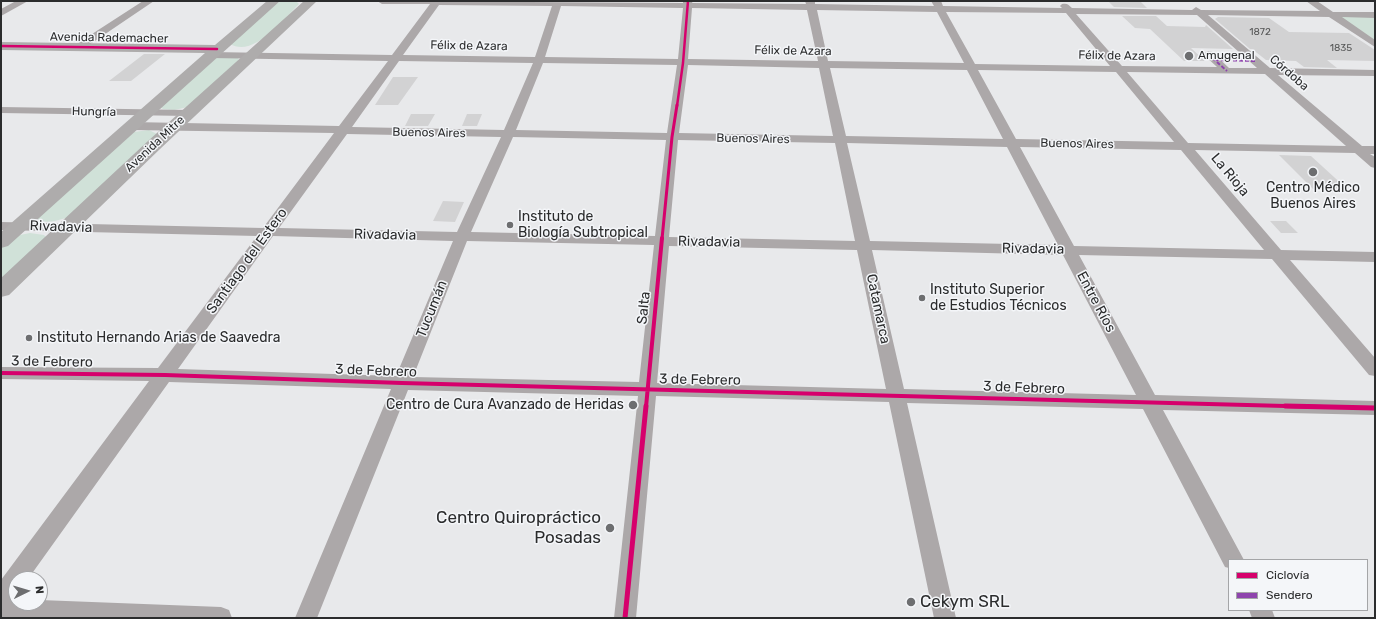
<!DOCTYPE html>
<meta charset="utf-8">
<style>
body{margin:0}
#map{position:relative;width:1376px;height:619px;overflow:hidden;background:#e8e9eb;font-family:Rubik,sans-serif}
canvas{display:block}
.frame{position:absolute;inset:0;border:2px solid #2b2c2d;pointer-events:none}
.legend{position:absolute;left:1228px;top:559px;width:140px;height:52px;box-sizing:border-box;background:#f4f6f9;border:1px solid #a4a5a7;margin:0;padding:5px 7px;list-style:none;font-size:12px;color:#2b2c2d}
.legend li{display:flex;align-items:center;gap:8px;height:20px}
.legend b{width:20px;border:1px solid #a4a5a7}
.north{position:absolute;left:8px;top:571px;width:40px;height:40px;box-sizing:border-box;background:#f4f6f9;border:1px solid #a4a5a7;border-radius:50%;rotate:85deg;font-size:11px;font-weight:700;line-height:16px;text-align:center;color:#2b2c2d}
.north::after{content:'';display:block;margin:auto;width:14px;height:18px;background:#6d6e70;clip-path:polygon(50% 0,100% 100%,50% 72%,0 100%)}
</style>
<div id="map">
<canvas width="1376" height="619"></canvas>
<div class="frame"></div>
<ul class="legend">
<li><b style="height:5px;background:#d6006c"></b>Ciclovía</li>
<li><b style="height:5px;background:#8e44ad"></b>Sendero</li>
</ul>
<div class="north">N</div>
</div>
<script>
const c = document.querySelector('canvas').getContext('2d');
c.lineJoin = 'round';
function fillPath(path, color) { c.fillStyle = color; c.fill(path, 'evenodd'); }
function stroke(path, color, width, dash) { c.strokeStyle = color; c.lineWidth = width; c.lineCap = dash ? 'butt' : 'round'; c.setLineDash(dash || []); c.stroke(path); }
function write(font, color, halo, rows, align = 'center') {
  c.font = font + ' Rubik,sans-serif'; c.lineWidth = 3; c.setLineDash([]); c.textBaseline = 'middle'; c.strokeStyle = halo; c.fillStyle = color; for (const [text, x, y, turn = 0] of rows) {
    c.save(); c.translate(x, y); c.rotate((+turn || 0) * Math.PI / 180); c.textAlign = isNaN(turn) ? turn : align; if (halo) c.strokeText(text, 0, 0); c.fillText(text, 0, 0); c.restore();
  }
}
fillPath(new Path2D(`
 M 284,1 L 296,1 L 299,4 C 284,19 254,58 230,44 L 276,3 Z
 M 1331,14 L 1375,15 L 1375,44 Z
 M 217,57 L 237,57 L 239,60 L 188,107 L 174,110 L 163,109 L 160,107 Z
 M 149,130 L 157,134 L 69,217 C 59,220 43,226 35,217 L 134,132 Z
 M 30,233 L 44,235 L 47,238 L 1,285 L 1,244 L 20,235 Z`), '#d0e1d8');
fillPath(new Path2D(`
 M 1108,1 L 1140,1 L 1147,8 L 1114,7 Z
 M 1122,16 L 1156,16 L 1167,26 L 1205,27 L 1206,25 L 1233,49 L 1191,48 L 1205,61 L 1184,61 L 1150,29 L 1135,28 Z
 M 1218,17 L 1269,18 L 1289,32 L 1349,33 L 1375,50 L 1375,61 L 1327,60 L 1337,68 L 1304,67 L 1296,61 L 1266,60 L 1252,49 L 1250,49 L 1215,19 Z
 M 144,54 L 165,54 L 131,81 L 109,81 Z
 M 393,77 L 418,77 L 398,105 L 375,105 Z
 M 411,114 L 435,114 L 428,126 L 405,126 Z
 M 467,114 L 482,114 L 477,126 L 462,126 Z
 M 1279,155 L 1311,156 L 1346,188 L 1313,189 Z
 M 443,201 L 464,202 L 455,222 L 433,221 Z
 M 1270,221 L 1286,221 L 1298,233 L 1281,233 Z`), '#d2d2d3');
fillPath(new Path2D(`
 M 16,1 L 28,1 L 1,16 L 1,9 Z
 M 143,1 L 154,1 L 83,49 L 75,49 L 74,47 L 75,45 Z
 M 377,1 L 683,3 L 683,1 L 693,1 L 692,3 L 806,4 L 805,1 L 815,1 L 815,4 L 934,6 L 931,1 L 941,1 L 943,6 L 1062,8 L 1060,6 L 1062,4 C 1067,3 1068,4 1072,8 L 1192,10 L 1196,7 L 1201,10 L 1320,11 L 1306,1 L 1317,1 L 1333,12 L 1375,12 L 1375,18 L 1342,17 L 1375,40 L 1375,47 L 1329,17 L 1208,15 L 1270,68 L 1375,70 L 1375,76 L 1278,75 L 1362,146 L 1375,146 L 1375,154 L 1370,154 L 1375,157 L 1375,168 L 1371,167 L 1355,153 L 1195,150 L 1281,250 L 1375,252 L 1375,262 L 1290,260 L 1375,358 L 1375,376 L 1369,375 L 1272,259 L 1079,255 L 1155,395 L 1375,401 L 1375,415 L 1163,410 L 1244,560 L 1229,560 L 1229,568 L 1225,567 L 1143,409 L 907,403 L 956,618 L 934,618 L 889,402 L 656,396 L 636,618 L 614,618 L 638,396 L 408,390 L 317,618 L 295,618 L 391,389 L 169,382 L 28,579 L 16,579 L 16,596 L 13,599 L 16,599 L 16,603 L 40,603 L 40,600 L 221,607 L 229,610 L 232,618 L 1,618 L 1,580 L 149,381 L 1,379 L 1,367 L 158,368 L 257,236 L 1,230 L 1,222 L 263,228 L 334,133 L 131,130 L 127,129 L 125,126 L 127,123 L 131,122 L 339,126 L 388,61 L 211,58 L 206,55 L 211,52 L 392,55 L 430,4 L 382,4 ZM 439,5 L 552,6 L 535,57 L 403,55 ZM 561,6 L 683,8 L 678,59 L 545,57 ZM 692,8 L 807,10 L 818,61 L 688,59 ZM 817,10 L 937,12 L 964,63 L 828,61 ZM 946,12 L 1066,13 L 1110,66 L 975,64 ZM 1076,14 L 1197,15 L 1257,68 L 1229,68 L 1212,52 L 1208,51 L 1203,54 L 1217,67 L 1122,66 ZM 399,61 L 533,63 L 504,130 L 352,127 ZM 543,63 L 677,65 L 667,133 L 516,130 ZM 688,65 L 819,68 L 833,136 L 679,133 ZM 830,68 L 967,70 L 1003,139 L 846,136 ZM 978,70 L 1116,72 L 1174,142 L 1016,139 ZM 1127,72 L 1265,74 L 1346,146 L 1188,143 ZM 347,134 L 501,137 L 457,232 L 279,228 ZM 513,137 L 666,140 L 655,236 L 471,232 ZM 678,140 L 835,143 L 855,241 L 669,237 ZM 847,143 L 1007,147 L 1058,245 L 870,241 ZM 1020,147 L 1181,150 L 1264,250 L 1074,246 ZM 273,236 L 453,241 L 396,376 L 178,369 ZM 467,241 L 654,245 L 639,382 L 413,377 ZM 669,246 L 857,250 L 886,389 L 657,383 ZM 872,250 L 1063,255 L 1136,395 L 904,389 Z
 M 1,107 L 188,110 L 192,111 L 194,113 L 192,115 L 188,116 L 1,113 Z
 M 1249,610 L 1272,610 L 1275,618 L 1252,618 Z`), '#aca8a9');
fillPath(new Path2D(`
 M 267,1 L 280,1 L 8,246 L 1,248 L 1,232 L 205,53 L 1,50 L 1,42 L 215,45 Z
 M 304,1 L 317,1 L 160,149 L 9,295 L 1,297 L 1,278 L 148,141 Z`), '#aeacac');
stroke(new Path2D(`
 M 1208,54 L 1227,71
 M 1215,60 L 1255,61`), '#8e44ad', 2, [4, 2]);
stroke(new Path2D(`
 M 1,46 L 217,49
 M 677,106 L 683,63 L 688,1`), '#d6006c', 2.5);
stroke(new Path2D(`
 M 662,239 L 672,137 L 677,105`), '#d6006c', 3);
stroke(new Path2D(`
 M 1,373 L 165,375 L 402,383 L 1324,407
 M 646,407 L 662,238`), '#d6006c', 4);
stroke(new Path2D(`
 M 1285,406 L 1375,408
 M 625,618 L 646,406`), '#d6006c', 5);
for (const [x, y, r, color] of [
 [1189,56,5,"#6d6e70"],
 [1313,172,5,"#6d6e70"],
 [510,225,4,"#6d6e70"],
 [922,298,4,"#6d6e70"],
 [29,338,4,"#6d6e70"],
 [633,405,5,"#6d6e70"],
 [610,528,5,"#6d6e70"],
 [911,602,5,"#6d6e70"]
]) { const dot = new Path2D(); dot.arc(x, y, r, 0, 2 * Math.PI); c.fillStyle = color; c.fill(dot); stroke(dot, '#f4f6f9', 1.5); }
write('10px', '#555656', null, [
 ["1872",1260,32],
 ["1835",1341,48]
]);
write('12px', '#2b2c2d', '#f4f6f9', [
 ["Avenida Rademacher",109,38,1],
 ["Félix de Azara",469,46,1],
 ["Félix de Azara",793,51,1],
 ["Félix de Azara",1117,56,1],
 ["Córdoba",1289,73,41],
 ["Hungría",94,112,1],
 ["Buenos Aires",429,133,1],
 ["Buenos Aires",753,139,1],
 ["Avenida Mitre",155,144,-43],
 ["Buenos Aires",1077,144,1]
]);
write('12px', '#2b2c2d', '#f4f6f9', [
 ["Amugenal",1198,56]
], 'left');
write('14px', '#2b2c2d', '#f4f6f9', [
 ["La Rioja",1230,175,50],
 ["Rivadavia",61,227,2],
 ["Rivadavia",385,235,1],
 ["Rivadavia",709,242,1],
 ["Rivadavia",1033,249,1],
 ["Santiago del Estero",247,261,-54],
 ["Entre Ríos",1096,302,62],
 ["Salta",644,308,-84],
 ["Tucumán",432,309,-68],
 ["Catamarca",878,309,78],
 ["3 de Febrero",52,362,1],
 ["3 de Febrero",376,371,2],
 ["3 de Febrero",700,380,1],
 ["3 de Febrero",1024,388,2]
]);
write('14px', '#2b2c2d', '#f4f6f9', [
 ["Centro Médico",1313,188,"center"],
 ["Buenos Aires",1313,204,"center"],
 ["Instituto de",518,217],
 ["Biología Subtropical",518,233],
 ["Instituto Superior",930,290],
 ["de Estudios Técnicos",930,306],
 ["Instituto Hernando Arias de Saavedra",37,338],
 ["Centro de Cura Avanzado de Heridas",624,405,"right"]
], 'left');
write('17px', '#2b2c2d', '#f4f6f9', [
 ["Centro Quiropráctico",601,518],
 ["Posadas",601,538],
 ["Cekym SRL",920,602,"left"]
], 'right');
</script>
